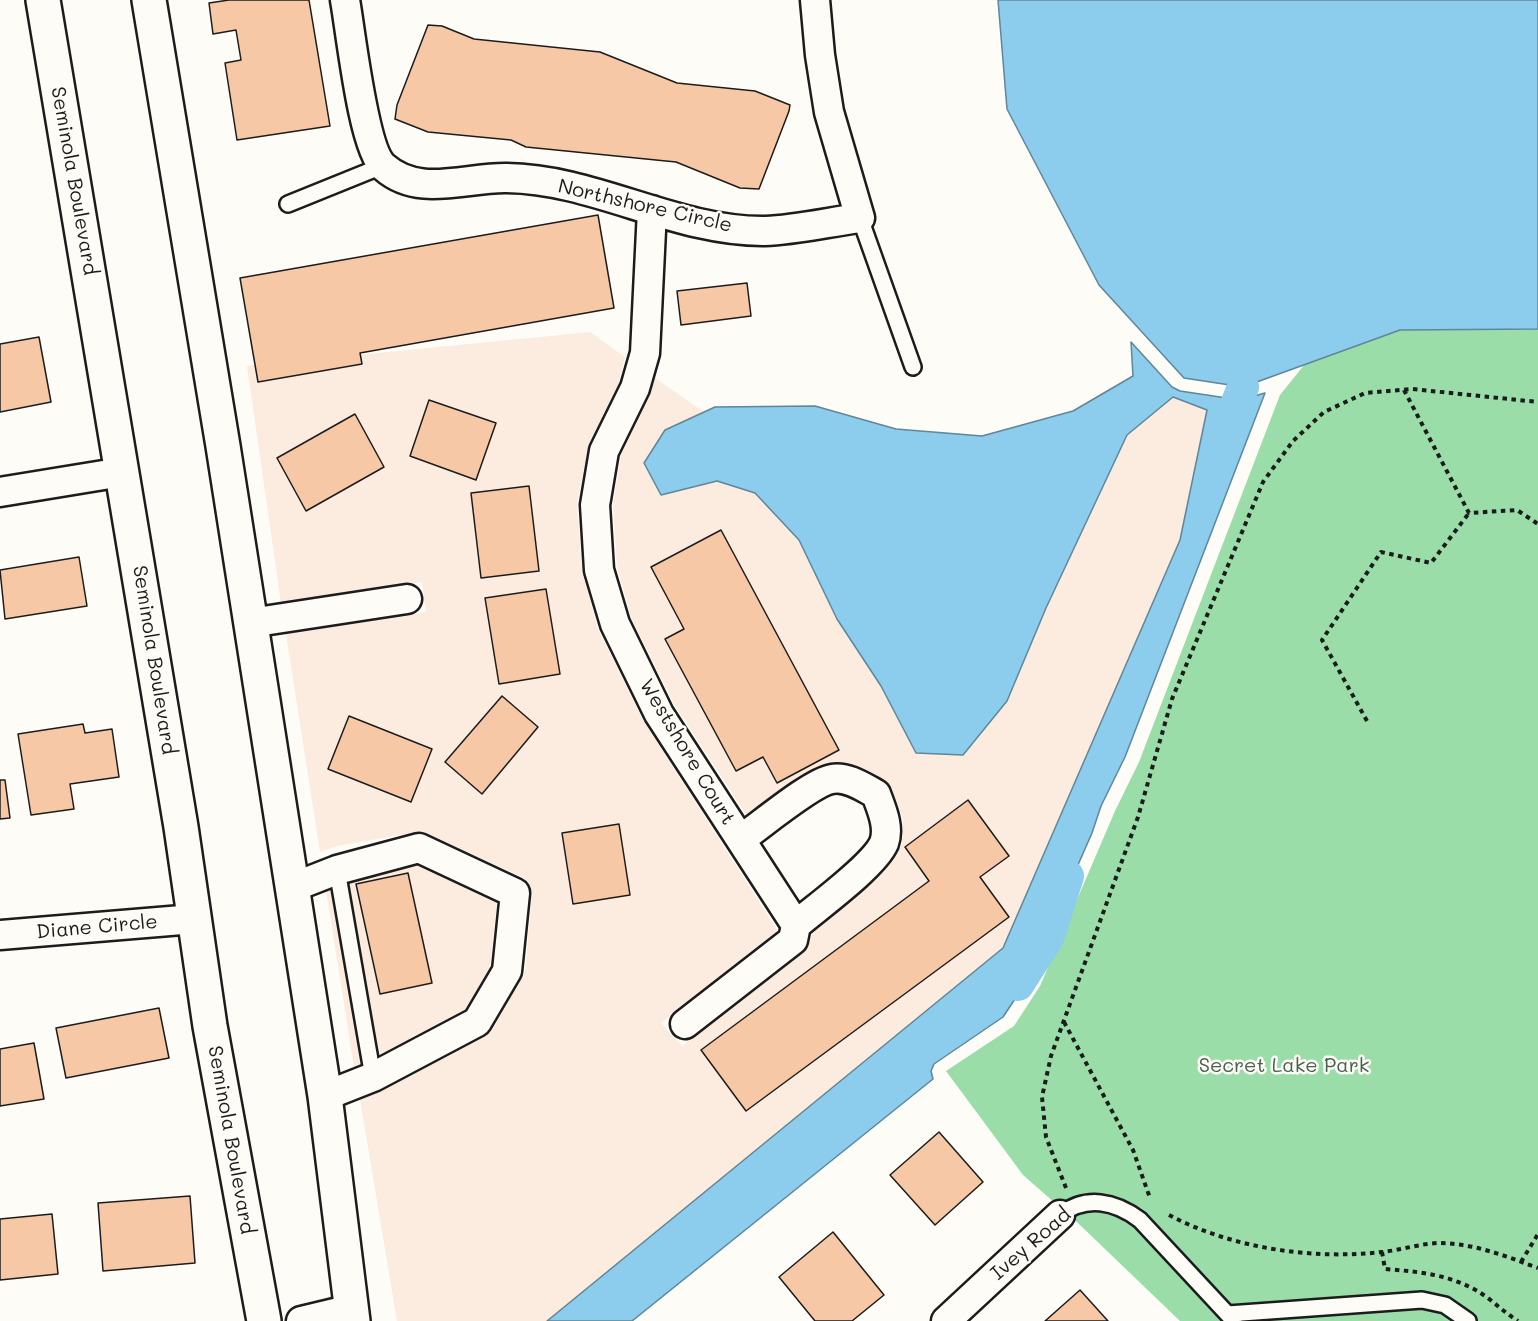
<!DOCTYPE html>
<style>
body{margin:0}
canvas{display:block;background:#fdfcf7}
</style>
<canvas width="1538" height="1321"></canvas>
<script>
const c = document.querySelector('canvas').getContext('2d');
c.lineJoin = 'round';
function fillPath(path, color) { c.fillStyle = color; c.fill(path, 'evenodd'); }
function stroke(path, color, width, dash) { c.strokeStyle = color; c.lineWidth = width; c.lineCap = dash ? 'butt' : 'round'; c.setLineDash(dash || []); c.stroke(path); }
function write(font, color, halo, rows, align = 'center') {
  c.font = font + ' Mali,sans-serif'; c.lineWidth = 5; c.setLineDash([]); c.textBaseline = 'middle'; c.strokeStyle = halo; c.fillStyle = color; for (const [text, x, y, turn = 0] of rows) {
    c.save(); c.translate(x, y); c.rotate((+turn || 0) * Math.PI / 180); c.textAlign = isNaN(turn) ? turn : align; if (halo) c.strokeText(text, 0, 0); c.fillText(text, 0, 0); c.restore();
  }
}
fillPath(new Path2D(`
 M 590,332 L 625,357 L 618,385 L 588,446 L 577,504 L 582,572 L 598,629 L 644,722 L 778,931 L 661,1023 L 682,1046 L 804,952 L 813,932 L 879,875 L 898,851 L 902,842 L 903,820 L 892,788 L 885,780 L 863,768 L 835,763 L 823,766 L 802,777 L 747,816 L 675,706 L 631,618 L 617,566 L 613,505 L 621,455 L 650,394 L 655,378 L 704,412 L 665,430 L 661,495 L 717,481 L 755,493 L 799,539 L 837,619 L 881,686 L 916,753 L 1007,701 L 1046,608 L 1127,435 L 1173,397 L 1207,410 L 1180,540 L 1003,948 L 547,1321 L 397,1321 L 360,1099 L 386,1088 L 485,1036 L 493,1029 L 525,972 L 532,893 L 524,878 L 428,834 L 418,832 L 337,846 L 320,852 L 286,634 L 426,612 L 422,582 L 281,603 L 247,366 Z
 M 416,864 L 497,902 L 490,968 L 464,1012 L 354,1067 L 325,884 L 343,876 Z`), '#fbecdf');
fillPath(new Path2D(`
 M 1538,329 L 1538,1321 L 1180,1321 L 1080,1225 L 1023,1175 L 946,1071 L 1014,1026 L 1040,986 L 1115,811 L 1139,762 L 1280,395 L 1309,359 L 1400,330 Z`), '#9adda9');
const water = new Path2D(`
 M 998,0 L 1538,0 L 1538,329 L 1400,330 L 1243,387 L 1184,378 L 1099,285 L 1007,109 Z
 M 1131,342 L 1172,387 L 1180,391 L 1240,400 L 1265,393 L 1125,757 L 1101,806 L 1092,833 L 1027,981 L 1003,1017 L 934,1064 L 931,1071 L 933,1079 L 632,1321 L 547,1321 L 1003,948 L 1180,540 L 1207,410 L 1173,397 L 1127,435 L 1046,608 L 1007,701 L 963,755 L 916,753 L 881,686 L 837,619 L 799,540 L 755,493 L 717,481 L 661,495 L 644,463 L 665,430 L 715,407 L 815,406 L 896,429 L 982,436 L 1073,411 L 1133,376 Z`);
fillPath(water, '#8ccced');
stroke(water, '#5f8699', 1.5);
stroke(new Path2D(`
 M 1223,439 L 1243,387
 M 1018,985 L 1048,938 L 1068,876`), '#8ccced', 32);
const building = new Path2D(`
 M 229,0 L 309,0 L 330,126 L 237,140 L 225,63 L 241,60 L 236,30 L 213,34 L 209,3 Z
 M 428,25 L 442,26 L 474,39 L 600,52 L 677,83 L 755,91 L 790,105 L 789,111 L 759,189 L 740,188 L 676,162 L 526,147 L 511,140 L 428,132 L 395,119 L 397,105 Z
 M 598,215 L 614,308 L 360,353 L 362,364 L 258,382 L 240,278 Z
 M 747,283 L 751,316 L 681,325 L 677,291 Z
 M 39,337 L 51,402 L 0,412 L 0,344 Z
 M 429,400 L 496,423 L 476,480 L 410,456 Z
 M 355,414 L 384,467 L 306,511 L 277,458 Z
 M 529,486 L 539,571 L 481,578 L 471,493 Z
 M 721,530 L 839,750 L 777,783 L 763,757 L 736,771 L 665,639 L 684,629 L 651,567 Z
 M 79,557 L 87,606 L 5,619 L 0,570 Z
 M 546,589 L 560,674 L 499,684 L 485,598 Z
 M 502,696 L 538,727 L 482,794 L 445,762 Z
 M 349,716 L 432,749 L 411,802 L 328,769 Z
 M 83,724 L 85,733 L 112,729 L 119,777 L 70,784 L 74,809 L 31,815 L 18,734 Z
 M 0,780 L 5,780 L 10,818 L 0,819 Z
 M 968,800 L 1009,856 L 980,877 L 1009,917 L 746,1111 L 701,1050 L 929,881 L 905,847 Z
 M 619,824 L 630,895 L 573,904 L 562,833 Z
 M 408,873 L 432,983 L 380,994 L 356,884 Z
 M 159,1008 L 169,1058 L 66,1078 L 56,1028 Z
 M 34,1043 L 44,1099 L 0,1106 L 0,1049 Z
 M 939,1132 L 983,1182 L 935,1225 L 890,1175 Z
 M 190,1196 L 195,1263 L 103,1271 L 98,1203 Z
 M 52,1214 L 58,1274 L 0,1280 L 0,1219 Z
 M 833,1232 L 884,1295 L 852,1321 L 815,1321 L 779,1277 Z
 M 1080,1290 L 1108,1321 L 1045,1321 Z`);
fillPath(building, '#f7c8a6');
stroke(building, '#1c1c1c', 1.5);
const lane = new Path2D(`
 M 288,204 L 382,166
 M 860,218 L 913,367
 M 337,870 L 373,1077
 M 1060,1215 C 1086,1195 1115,1201 1140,1220 L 1234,1321
 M 1228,1314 L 1422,1300 L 1445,1305 L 1468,1321`);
const street = new Path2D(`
 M 345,0 C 351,33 363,149 384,167 C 419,198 465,177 507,178 C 595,179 676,232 765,231 C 796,230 829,222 860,218 L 829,112 L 820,55 L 815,0
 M 652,210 L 645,353 L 635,388 L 604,451 L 595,505 L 599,570 L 615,624 L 659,714 L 796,925 L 793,940 L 685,1024
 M 0,492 L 122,472
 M 250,623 L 407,599
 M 741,839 C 760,826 812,782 832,779 C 847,776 863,787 876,794 C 881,808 890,827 884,843 C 874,866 817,907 796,925
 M 291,888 L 337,870 L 419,848 L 515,893 L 507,971 L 477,1022 L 373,1077 L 325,1096
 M 0,935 L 194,919
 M 301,1321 L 351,1309
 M 946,1321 L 1060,1215`);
const secondary = new Path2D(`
 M 43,0 L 181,827 L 210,1026 L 264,1321
 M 149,0 L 223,446 L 325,1096 L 353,1321`);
stroke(lane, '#1c1c1c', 20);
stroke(street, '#1c1c1c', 33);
stroke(secondary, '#1c1c1c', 38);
stroke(new Path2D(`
 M 1404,390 L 1469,513 L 1517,510 L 1538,524
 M 1367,721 L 1322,640 L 1381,552 L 1431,563 L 1469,513
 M 1064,1022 L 1133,1150 L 1150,1198
 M 1066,1188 L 1046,1137 L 1042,1097 L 1051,1056 L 1138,817 L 1172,699 L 1263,482 L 1293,441 L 1324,412 L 1365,393 L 1412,389 L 1538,402
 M 1169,1215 C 1231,1248 1312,1260 1382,1252 C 1402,1250 1422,1243 1441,1243 C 1476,1244 1505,1256 1538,1268
 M 1382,1252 L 1385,1269 C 1423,1272 1456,1275 1488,1298 C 1498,1306 1507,1314 1518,1321
 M 1521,1262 L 1538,1234`), '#1c1c1c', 4, [4.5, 4.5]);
stroke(lane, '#fdfcf7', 15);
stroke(street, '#fdfcf7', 28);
stroke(secondary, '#fdfcf7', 33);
write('20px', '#1c1c1c', '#fdfcf7', [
 ["Seminola Boulevard",74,181,80],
 ["Northshore Circle",645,206,13],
 ["Seminola Boulevard",154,660,81],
 ["Westshore Court",687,752,59],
 ["Diane Circle",97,927,-5],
 ["Seminola Boulevard",231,1140,80],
 ["Ivey Road",1031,1244,-41]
]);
write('20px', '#48604d', '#fdfcf7', [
 ["Secret Lake Park",1284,1066]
]);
</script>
